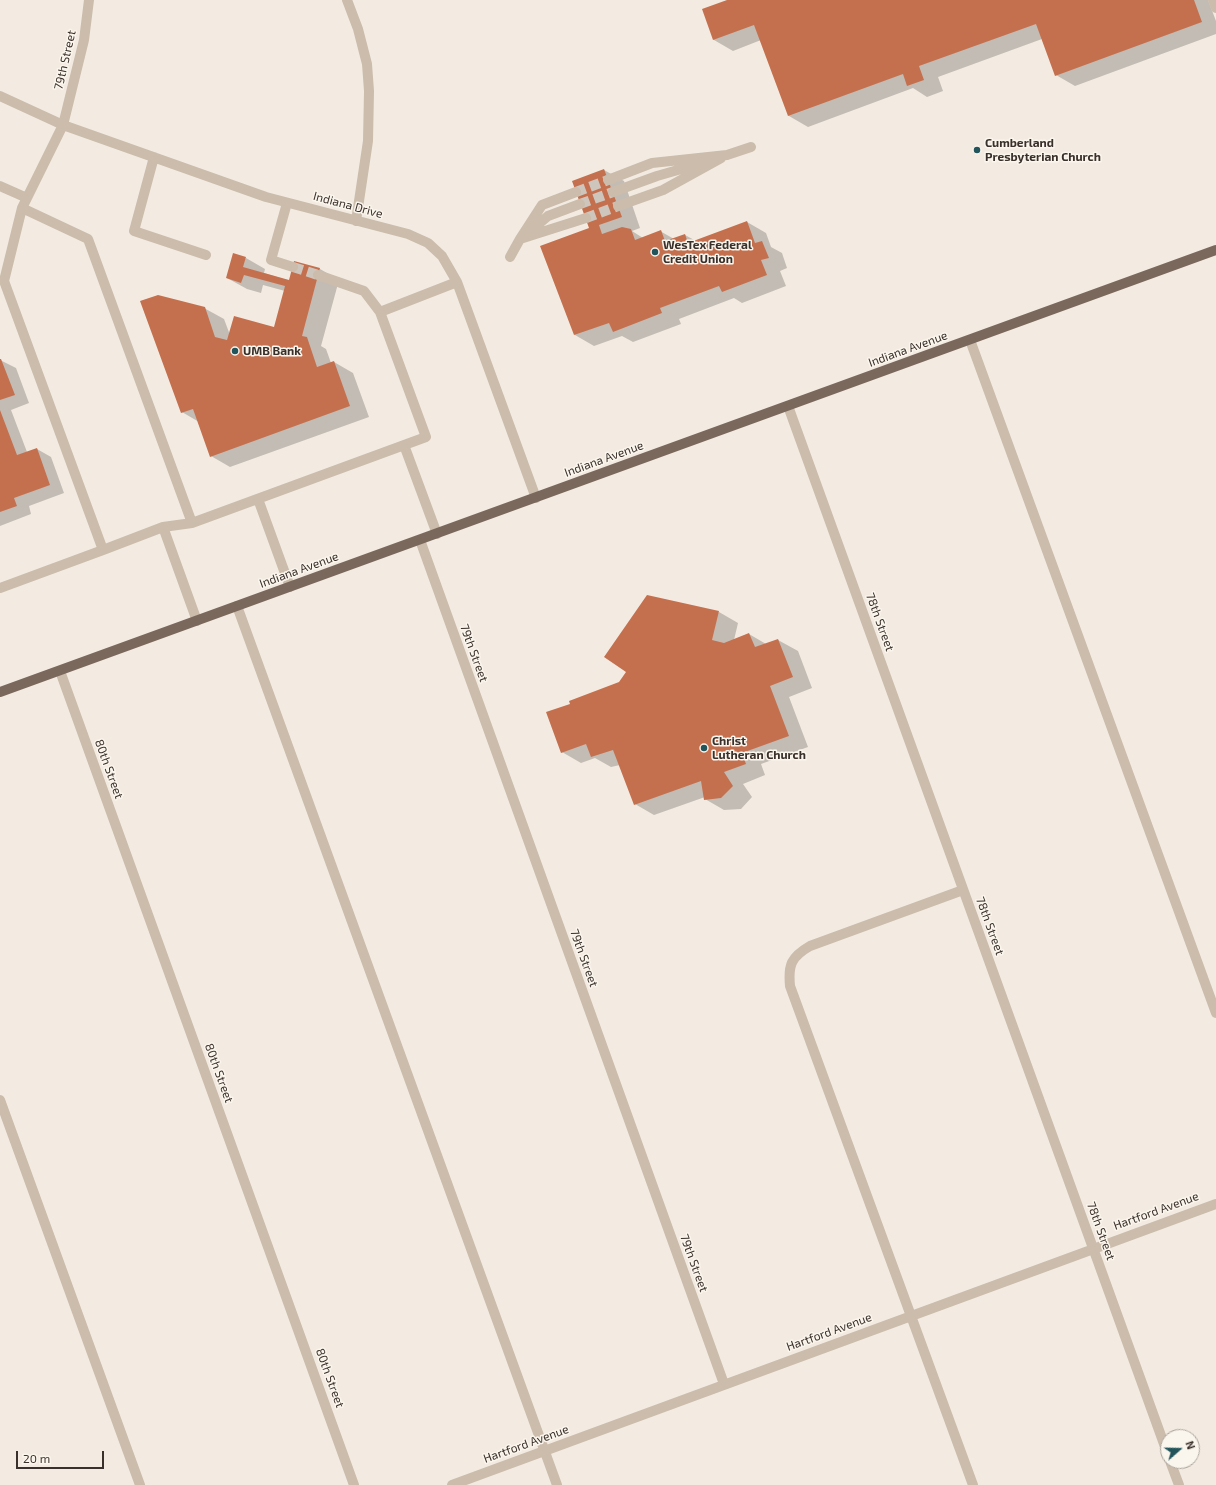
<!DOCTYPE html>
<style>
body{margin:0}
#map{position:relative;width:1216px;height:1485px;overflow:hidden;background:#f3ebe1;font-family:"Exo 2",sans-serif}
canvas{display:block}
.north{position:absolute;left:1160px;top:1429px;width:40px;height:40px;box-sizing:border-box;background:#faf5ed;border:1px solid #ada69f;border-radius:50%;rotate:70deg;font-size:11px;font-weight:700;line-height:16px;text-align:center;color:#3a302b}
.north::after{content:'';display:block;margin:auto;width:14px;height:18px;background:#21545b;clip-path:polygon(50% 0,100% 100%,50% 72%,0 100%)}
.scale{position:absolute;left:16px;top:1451px;width:88px;height:18px;box-sizing:border-box;border:2px solid #3a302b;border-top:0;padding-left:5px;font-size:12px;line-height:14px;white-space:nowrap;color:#3a302b;-webkit-text-stroke:3px #faf5ed;paint-order:stroke}
</style>
<div id="map">
<canvas width="1216" height="1485"></canvas>
<div class="north">N</div>
<div class="scale">20 m</div>
</div>
<script>
const c = document.querySelector('canvas').getContext('2d');
c.lineJoin = 'round';
function fillPath(path, color) { c.fillStyle = color; c.fill(path, 'evenodd'); }
function stroke(path, color, width, dash) { c.strokeStyle = color; c.lineWidth = width; c.lineCap = dash ? 'butt' : 'round'; c.setLineDash(dash || []); c.stroke(path); }
function write(font, color, halo, rows, align = 'center') {
  c.font = font + ' "Exo 2",sans-serif'; c.lineWidth = 3; c.setLineDash([]); c.textBaseline = 'middle'; c.strokeStyle = halo; c.fillStyle = color; for (const [text, x, y, turn = 0] of rows) {
    c.save(); c.translate(x, y); c.rotate((+turn || 0) * Math.PI / 180); c.textAlign = isNaN(turn) ? turn : align; if (halo) c.strokeText(text, 0, 0); c.fillText(text, 0, 0); c.restore();
  }
}
fillPath(new Path2D(`
 M 730,0 L 1208,0 L 1216,21 L 1216,34 L 1075,86 L 1056,75 L 1042,39 L 938,77 L 943,91 L 927,97 L 913,88 L 808,127 L 789,116 L 761,40 L 733,51 L 714,40 L 703,10 Z
 M 604,170 L 624,181 L 640,228 L 632,231 L 643,238 L 660,231 L 674,239 L 685,235 L 696,241 L 747,222 L 766,233 L 771,247 L 782,253 L 787,268 L 780,271 L 786,286 L 742,303 L 734,298 L 679,319 L 681,324 L 633,342 L 622,336 L 594,346 L 575,335 L 590,228 Z
 M 246,258 L 265,269 L 264,273 L 290,281 L 320,269 L 339,280 L 321,346 L 326,349 L 331,363 L 334,362 L 353,373 L 369,417 L 230,467 L 211,456 L 199,422 L 182,412 L 204,308 L 224,319 L 230,335 L 275,328 L 285,291 L 263,285 L 261,293 L 247,289 L 227,278 Z
 M 0,360 L 16,368 L 29,403 L 11,410 L 27,452 L 37,449 L 51,457 L 64,493 L 29,506 L 31,514 L 0,526 Z
 M 719,612 L 738,623 L 734,640 L 749,634 L 766,644 L 778,640 L 798,651 L 812,688 L 789,697 L 808,747 L 761,764 L 765,775 L 743,784 L 752,797 L 741,809 L 724,810 L 705,799 L 705,797 L 654,815 L 635,804 L 620,765 L 611,767 L 595,758 L 581,763 L 562,752 L 571,704 L 619,683 Z`), '#0003');
fillPath(new Path2D(`
 M 727,0 L 1194,0 L 1202,22 L 1055,76 L 1036,24 L 919,66 L 924,80 L 907,86 L 903,74 L 788,116 L 754,25 L 713,40 L 702,9 Z
 M 604,169 L 622,217 L 599,225 L 602,234 L 622,227 L 631,229 L 635,240 L 661,230 L 665,241 L 685,234 L 688,243 L 747,221 L 755,243 L 762,241 L 769,258 L 761,260 L 767,275 L 722,292 L 719,286 L 660,308 L 662,313 L 613,332 L 609,323 L 574,335 L 540,246 L 589,228 L 572,181 Z
 M 233,253 L 246,257 L 243,267 L 289,280 L 294,261 L 320,268 L 302,336 L 307,337 L 317,367 L 334,361 L 350,406 L 210,457 L 193,409 L 181,413 L 140,301 L 158,295 L 205,307 L 215,337 L 227,340 L 234,316 L 274,327 L 285,286 L 244,275 L 241,283 L 226,278 Z
 M 0,359 L 1,359 L 15,395 L 0,400 Z
 M 0,410 L 17,455 L 37,448 L 50,485 L 14,498 L 17,506 L 0,512 Z
 M 647,595 L 719,611 L 712,640 L 724,643 L 749,633 L 755,647 L 778,639 L 793,677 L 770,686 L 789,736 L 742,753 L 746,764 L 724,772 L 733,786 L 721,798 L 704,800 L 701,781 L 634,805 L 613,750 L 591,757 L 586,744 L 561,753 L 546,712 L 570,704 L 569,701 L 619,682 L 626,672 L 604,657 Z`), '#c4704e');
stroke(new Path2D(`
 M 576,192 L 608,180
 M 580,204 L 613,192
 M 586,218 L 618,206
 M 293,267 L 318,275`), '#cec6bd', 10, [10, 5]);
stroke(new Path2D(`
 M 347,0 L 358,29 L 367,64 L 369,91 L 368,141 L 356,221
 M 1213,0 L 1216,8
 M 0,96 L 63,125 L 266,197 L 408,234 L 428,243 L 442,256 L 457,282 L 536,498
 M 154,157 L 134,231 L 206,255
 M 608,180 L 652,163 L 727,155 L 751,147
 M 0,186 L 27,198
 M 613,192 L 657,176 L 702,163
 M 287,203 L 271,260 L 293,267
 M 618,206 L 663,190 L 721,158
 M 22,208 L 88,239 L 192,523 L 163,527 L 103,550 L 4,281 L 22,208 L 63,125 L 84,40 L 89,0
 M 528,233 L 548,216 L 580,204
 M 520,239 L 542,205 L 576,192
 M 510,257 L 520,239 L 586,218
 M 318,275 L 364,291 L 380,312
 M 970,340 L 1216,1013
 M 788,406 L 1168,1455
 M 404,445 L 437,534
 M 258,499 L 290,587
 M 192,523 L 426,437 L 380,312 L 457,282
 M 163,527 L 197,621
 M 420,540 L 724,1384
 M 0,588 L 103,550
 M 237,606 L 557,1485
 M 60,671 L 354,1485
 M 963,890 L 810,946 C 791,957 788,965 790,986 L 973,1485
 M 0,1100 L 140,1485
 M 1170,1461 L 1179,1485
 M 452,1485 L 1216,1204`), '#cbbcac', 10);
stroke(new Path2D(`
 M 0,692 L 1216,250`), '#7b685c', 10);
for (const [x, y, r, color] of [
 [977,150,4,"#21545b"],
 [655,252,4,"#21545b"],
 [235,351,4,"#21545b"],
 [704,748,4,"#21545b"]
]) { const dot = new Path2D(); dot.arc(x, y, r, 0, 2 * Math.PI); c.fillStyle = color; c.fill(dot); stroke(dot, '#faf5ed', 1.5); }
write('12px', '#3a302b', '#faf5ed', [
 ["79th Street",65,60,-77],
 ["Indiana Drive",348,205,15],
 ["Indiana Avenue",908,349,-20],
 ["Indiana Avenue",604,459,-20],
 ["Indiana Avenue",299,570,-20],
 ["78th Street",880,622,70],
 ["79th Street",474,653,70],
 ["80th Street",109,769,70],
 ["78th Street",990,926,70],
 ["79th Street",584,958,70],
 ["80th Street",219,1073,70],
 ["Hartford Avenue",1156,1211,-20],
 ["78th Street",1101,1231,70],
 ["79th Street",694,1263,70],
 ["Hartford Avenue",829,1332,-20],
 ["80th Street",330,1378,70],
 ["Hartford Avenue",526,1444,-20]
]);
write('bold 12px', '#3a302b', '#faf5ed', [
 ["Cumberland",985,143],
 ["Presbyterian Church",985,157],
 ["WesTex Federal",663,245],
 ["Credit Union",663,259],
 ["UMB Bank",243,351],
 ["Christ",712,741],
 ["Lutheran Church",712,755]
], 'left');
</script>
